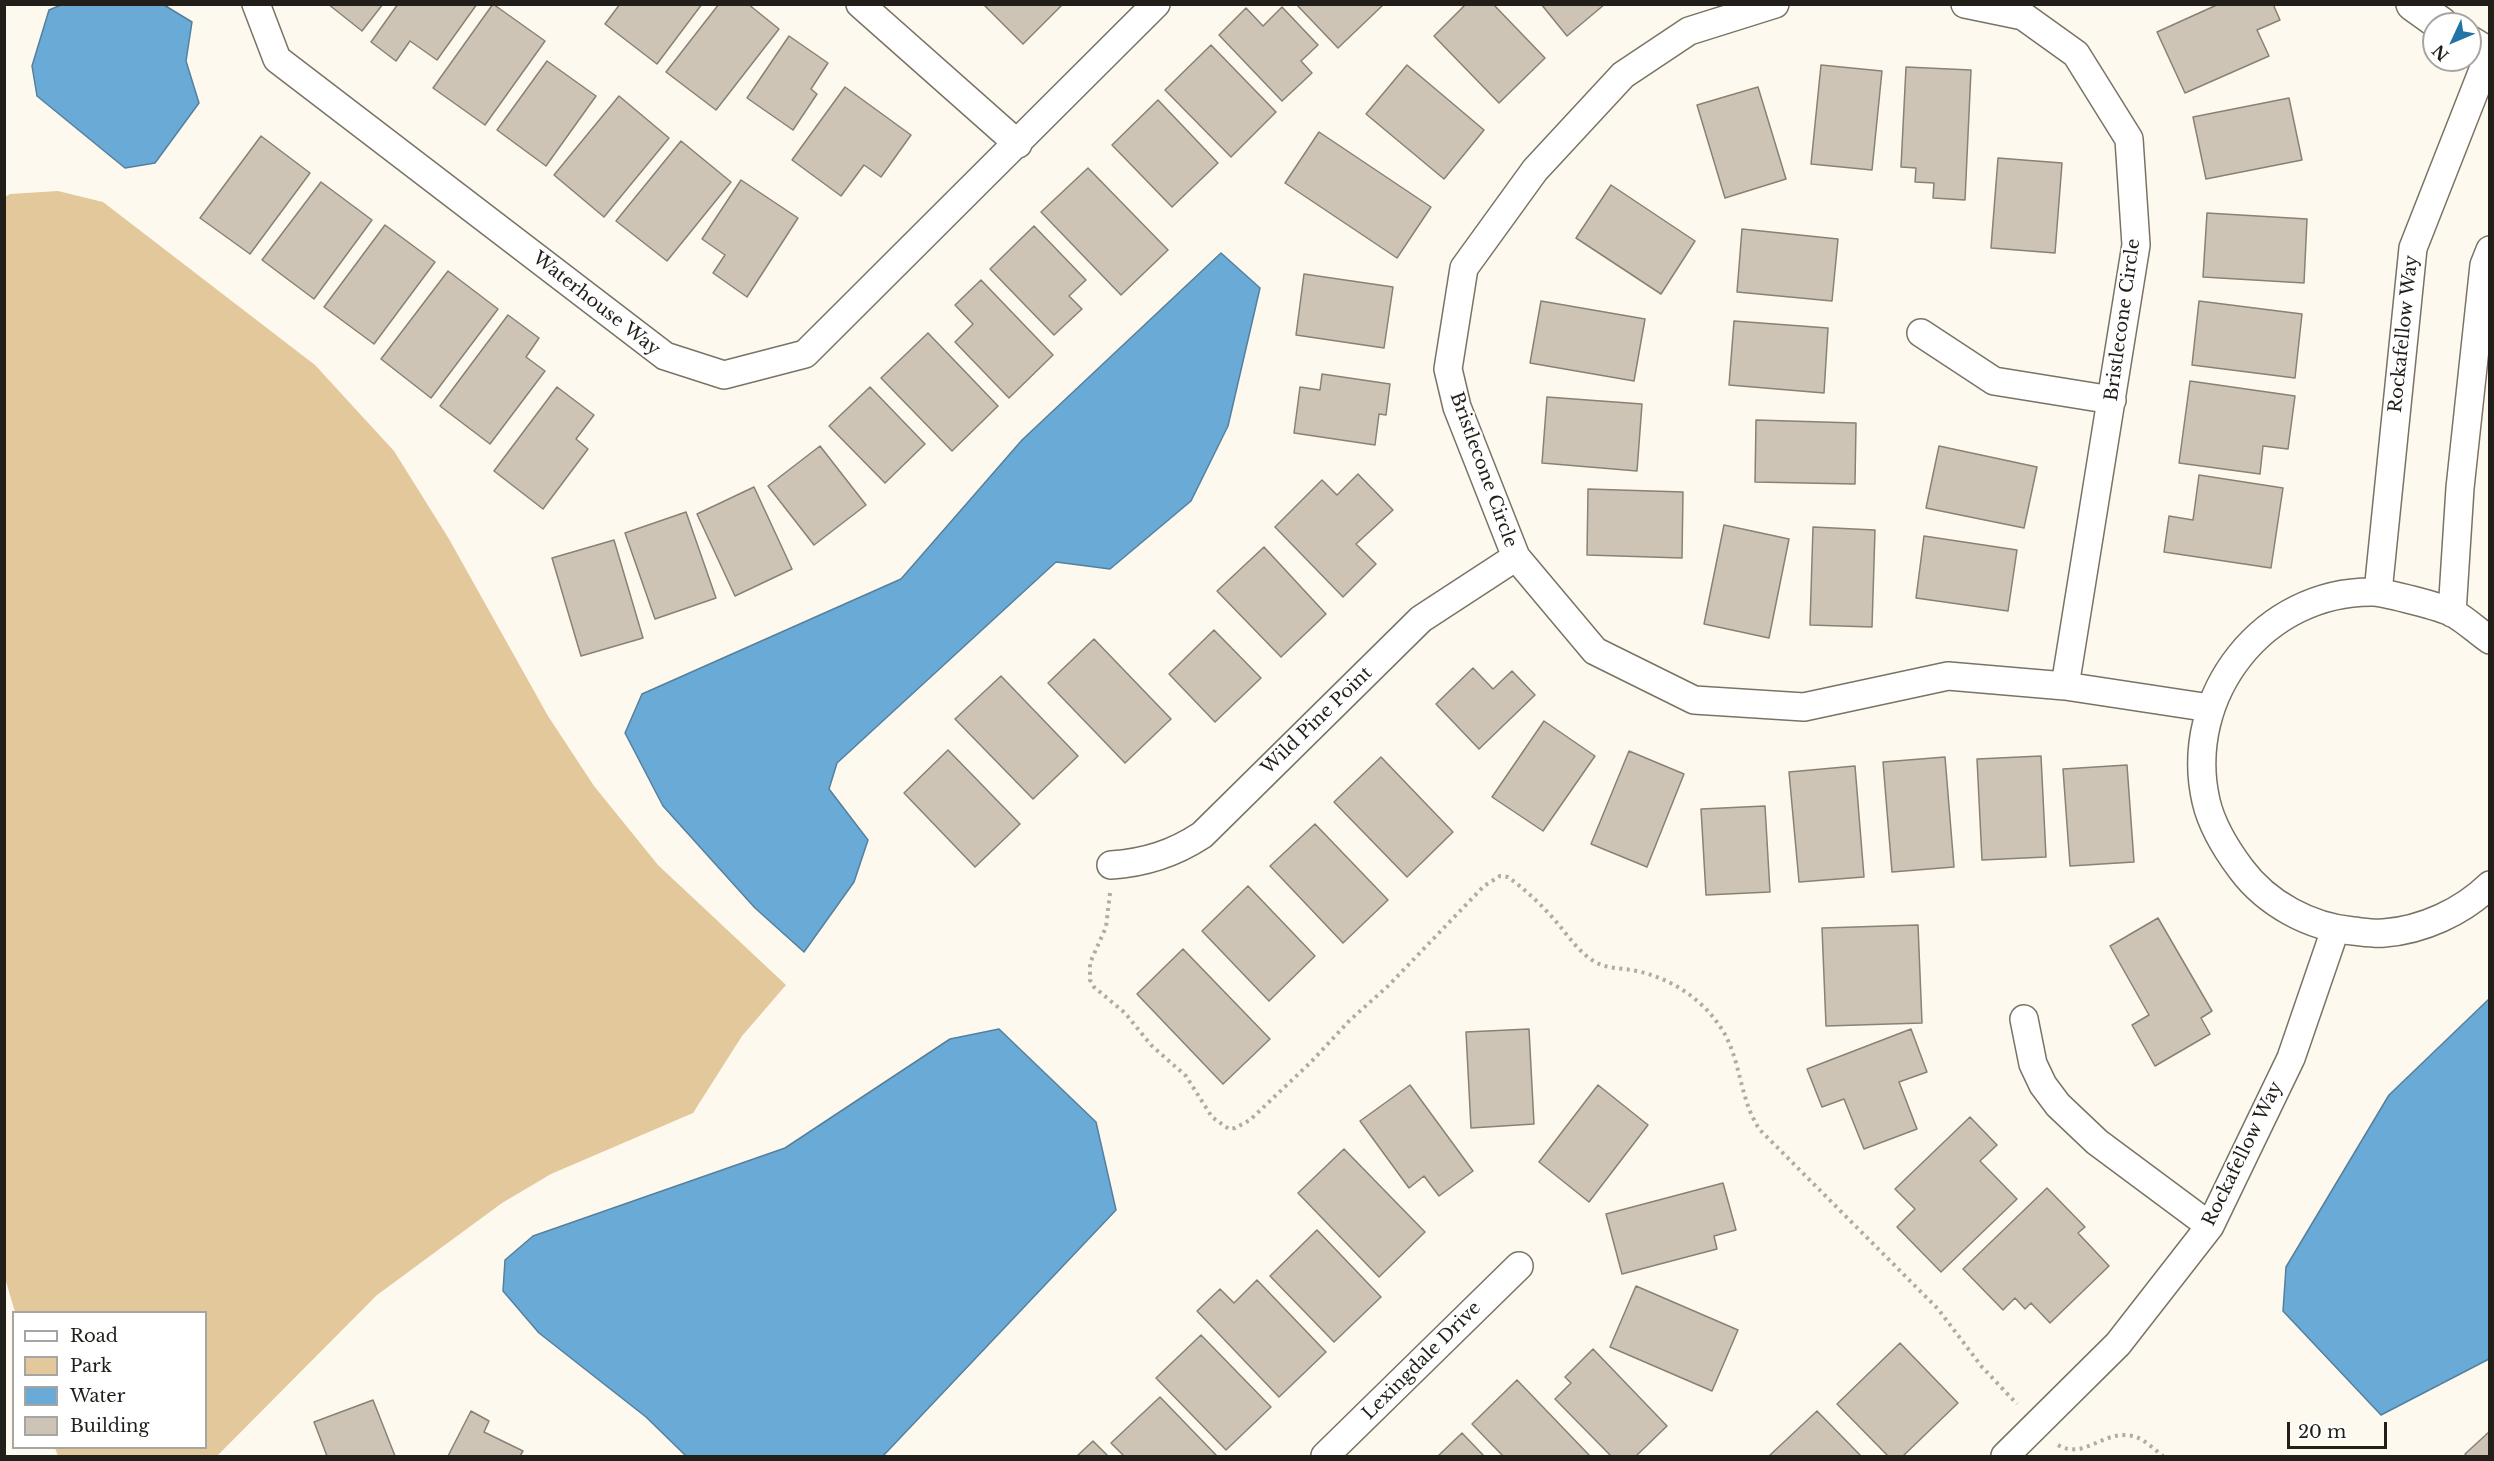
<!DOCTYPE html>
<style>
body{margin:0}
#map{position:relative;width:2494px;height:1461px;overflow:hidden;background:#fef9ef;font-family:"Libre Baskerville",serif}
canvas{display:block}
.frame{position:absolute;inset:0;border:6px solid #221f1a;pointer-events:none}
.legend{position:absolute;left:12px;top:1311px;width:195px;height:138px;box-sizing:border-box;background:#fff;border:2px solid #a7a5a3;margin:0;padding:8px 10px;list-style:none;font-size:18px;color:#221f1a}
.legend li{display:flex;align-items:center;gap:12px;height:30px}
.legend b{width:30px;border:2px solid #a7a5a3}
.north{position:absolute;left:2422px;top:12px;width:60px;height:60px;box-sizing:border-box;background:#fff;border:2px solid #a7a5a3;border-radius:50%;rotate:226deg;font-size:16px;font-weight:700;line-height:24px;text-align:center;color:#221f1a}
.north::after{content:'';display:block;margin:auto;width:21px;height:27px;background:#2374a5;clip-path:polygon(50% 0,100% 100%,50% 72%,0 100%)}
.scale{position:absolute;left:2287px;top:1422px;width:100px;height:27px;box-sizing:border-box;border:3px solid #221f1a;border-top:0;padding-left:8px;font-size:18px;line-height:21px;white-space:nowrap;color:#221f1a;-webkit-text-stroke:4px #fff;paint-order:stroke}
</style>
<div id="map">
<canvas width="2494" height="1461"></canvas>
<div class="frame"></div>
<ul class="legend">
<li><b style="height:8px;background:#fff"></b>Road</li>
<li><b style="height:16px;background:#e2c89a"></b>Park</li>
<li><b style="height:16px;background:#6aaad6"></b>Water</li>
<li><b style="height:16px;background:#cdc4b5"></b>Building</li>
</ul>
<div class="north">N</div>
<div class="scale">20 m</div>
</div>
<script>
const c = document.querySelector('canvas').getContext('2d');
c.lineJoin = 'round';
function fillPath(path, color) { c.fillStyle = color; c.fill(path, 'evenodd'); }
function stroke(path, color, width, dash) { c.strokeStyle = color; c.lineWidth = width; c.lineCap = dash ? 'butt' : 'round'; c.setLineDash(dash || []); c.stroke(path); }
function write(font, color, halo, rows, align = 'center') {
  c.font = font + ' "Libre Baskerville",serif'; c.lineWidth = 4.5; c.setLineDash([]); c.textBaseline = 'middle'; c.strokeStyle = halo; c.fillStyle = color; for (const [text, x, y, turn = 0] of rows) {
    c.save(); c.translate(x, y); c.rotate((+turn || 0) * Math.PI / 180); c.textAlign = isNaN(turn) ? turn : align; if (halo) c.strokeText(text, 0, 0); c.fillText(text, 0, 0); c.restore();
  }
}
fillPath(new Path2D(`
 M 58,191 L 103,202 L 315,365 L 394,451 L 449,539 L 548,716 L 594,786 L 658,865 L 786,985 L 742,1036 L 693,1113 L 551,1174 L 502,1203 L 377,1295 L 217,1456 L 58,1456 L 55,1448 L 206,1448 L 206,1312 L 15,1312 L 5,1278 L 5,197 L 10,194 Z`), '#e2c89a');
const water = new Path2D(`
 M 61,5 L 164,5 L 192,22 L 186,61 L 199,103 L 155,163 L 125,168 L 37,96 L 32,66 L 49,10 Z
 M 1221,253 L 1260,288 L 1228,426 L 1191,501 L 1110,569 L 1056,562 L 837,763 L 829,789 L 868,840 L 854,882 L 804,952 L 755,908 L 663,806 L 625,733 L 642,694 L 901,579 L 1022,440 Z
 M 2489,999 L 2489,1359 L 2381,1415 L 2283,1311 L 2286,1267 L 2389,1095 Z
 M 999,1029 L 1096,1122 L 1116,1210 L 883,1456 L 686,1456 L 646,1417 L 539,1333 L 503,1291 L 505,1260 L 533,1236 L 785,1148 L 950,1039 Z`);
fillPath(water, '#6aaad6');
stroke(water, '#54809e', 1.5);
const building = new Path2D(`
 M 328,4 L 383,4 L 362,31 Z
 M 398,4 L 477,4 L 437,60 L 410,41 L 396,61 L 371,42 Z
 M 493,4 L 545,41 L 485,125 L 433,88 Z
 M 620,4 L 702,4 L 657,64 L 605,24 Z
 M 719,4 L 748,4 L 779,29 L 716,110 L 666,72 Z
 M 983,4 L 1063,4 L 1023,44 Z
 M 1296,4 L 1383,4 L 1383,5 L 1338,48 Z
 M 1466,4 L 1493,4 L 1545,58 L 1499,103 L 1434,36 Z
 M 1541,4 L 1605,4 L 1567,36 Z
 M 2219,4 L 2273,4 L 2280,20 L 2257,30 L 2269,56 L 2185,93 L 2157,32 Z
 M 1282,7 L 1318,45 L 1301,61 L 1312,73 L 1282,101 L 1219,35 L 1246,8 L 1263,26 Z
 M 789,36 L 828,63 L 811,89 L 817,94 L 793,130 L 747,98 Z
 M 1211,45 L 1276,112 L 1231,157 L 1165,90 Z
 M 547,61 L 596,96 L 546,166 L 497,130 Z
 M 1407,65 L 1484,130 L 1444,179 L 1366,114 Z
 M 1821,65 L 1882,71 L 1872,170 L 1811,164 Z
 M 1906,67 L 1971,70 L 1965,200 L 1933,198 L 1934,183 L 1915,182 L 1916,168 L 1901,167 Z
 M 845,87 L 911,135 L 881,177 L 864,165 L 841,196 L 792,160 Z
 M 1758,87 L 1786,179 L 1725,198 L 1697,105 Z
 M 619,96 L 669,138 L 604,217 L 554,175 Z
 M 2289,98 L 2302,160 L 2206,179 L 2193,117 Z
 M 1158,100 L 1218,163 L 1172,207 L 1112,145 Z
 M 1319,132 L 1431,207 L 1397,258 L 1285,183 Z
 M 261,136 L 310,173 L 250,254 L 200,218 Z
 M 681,141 L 731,182 L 667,261 L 616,221 Z
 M 1998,158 L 2062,163 L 2055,253 L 1991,248 Z
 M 1088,168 L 1168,250 L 1121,295 L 1041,212 Z
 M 741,180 L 798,218 L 747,297 L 713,273 L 725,255 L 702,239 Z
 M 321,182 L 372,220 L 314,299 L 262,260 Z
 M 1611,185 L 1695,241 L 1661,294 L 1576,238 Z
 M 2207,213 L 2307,219 L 2304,283 L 2203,277 Z
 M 385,225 L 435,262 L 374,344 L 324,307 Z
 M 1034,226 L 1086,280 L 1069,296 L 1082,309 L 1054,335 L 990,269 Z
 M 1742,229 L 1838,239 L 1832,301 L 1737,292 Z
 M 448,271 L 498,309 L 431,398 L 381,359 Z
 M 1304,274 L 1393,287 L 1384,348 L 1296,335 Z
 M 981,280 L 1053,355 L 1009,398 L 955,342 L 973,324 L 955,305 Z
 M 1541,301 L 1645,319 L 1634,381 L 1530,363 Z
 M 2199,301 L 2302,314 L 2295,378 L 2192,365 Z
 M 508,315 L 539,338 L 526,357 L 545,371 L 490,444 L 440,406 Z
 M 1734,321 L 1828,328 L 1824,393 L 1729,385 Z
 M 928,333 L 998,406 L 952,451 L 881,378 Z
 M 1322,374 L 1390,384 L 1386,415 L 1379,414 L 1375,445 L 1294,433 L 1300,387 L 1320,390 Z
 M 2190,381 L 2295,396 L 2288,449 L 2263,446 L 2260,474 L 2179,463 Z
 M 557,387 L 594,415 L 576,439 L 588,449 L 543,509 L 494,471 Z
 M 870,387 L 925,444 L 885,483 L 829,426 Z
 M 1547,397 L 1642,404 L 1637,471 L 1542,463 Z
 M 1756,420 L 1856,423 L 1855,484 L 1755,482 Z
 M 820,446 L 866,505 L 814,545 L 768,486 Z
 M 1939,446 L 2037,467 L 2024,528 L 1926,508 Z
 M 1358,474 L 1393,510 L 1356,544 L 1376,564 L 1343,597 L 1275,527 L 1322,480 L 1337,495 Z
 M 2199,475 L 2283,488 L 2271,568 L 2164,552 L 2169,516 L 2193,520 Z
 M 754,487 L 792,569 L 735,596 L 697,514 Z
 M 1588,489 L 1683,492 L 1682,558 L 1587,555 Z
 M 686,512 L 716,598 L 655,619 L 625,533 Z
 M 1724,525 L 1789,539 L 1769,638 L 1704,624 Z
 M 1813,527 L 1875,530 L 1872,627 L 1810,625 Z
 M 1924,536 L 2017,550 L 2008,611 L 1916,598 Z
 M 614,540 L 643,638 L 581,656 L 552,558 Z
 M 1264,547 L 1326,614 L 1281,657 L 1217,591 Z
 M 1214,630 L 1261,678 L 1215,722 L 1169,674 Z
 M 1094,639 L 1171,719 L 1125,763 L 1048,683 Z
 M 1473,668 L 1493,689 L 1512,671 L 1535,695 L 1479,749 L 1436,704 Z
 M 1001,676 L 1078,756 L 1033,799 L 955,719 Z
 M 1544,721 L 1595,756 L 1543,831 L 1492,797 Z
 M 948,750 L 1020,824 L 975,867 L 904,793 Z
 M 1629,751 L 1684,774 L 1647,867 L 1591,844 Z
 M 2041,756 L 2046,857 L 1982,860 L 1977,759 Z
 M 1381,757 L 1453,832 L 1407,877 L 1334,802 Z
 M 1945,757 L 1954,867 L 1892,872 L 1883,762 Z
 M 2127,765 L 2134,862 L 2070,866 L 2063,769 Z
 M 1855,766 L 1864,877 L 1799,882 L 1789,772 Z
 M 1765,806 L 1770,892 L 1706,895 L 1701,809 Z
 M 1315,824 L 1388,900 L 1343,943 L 1270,866 Z
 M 1248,886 L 1315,956 L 1269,1001 L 1202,931 Z
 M 2158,918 L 2212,1011 L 2201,1018 L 2210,1034 L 2155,1066 L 2132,1025 L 2149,1015 L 2110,946 Z
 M 1918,925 L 1922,1023 L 1826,1026 L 1822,928 Z
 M 1183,949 L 1270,1039 L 1223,1084 L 1137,994 Z
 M 1529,1029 L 1534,1124 L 1471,1128 L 1466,1032 Z
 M 1911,1029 L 1927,1072 L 1899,1082 L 1917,1129 L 1864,1149 L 1844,1099 L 1822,1107 L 1807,1069 Z
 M 1410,1085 L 1473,1171 L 1439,1196 L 1424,1176 L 1409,1188 L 1360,1121 Z
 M 1598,1085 L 1648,1125 L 1589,1202 L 1539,1162 Z
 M 1970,1117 L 1997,1145 L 1980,1161 L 2017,1199 L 1941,1272 L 1897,1227 L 1915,1209 L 1895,1189 Z
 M 1344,1149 L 1425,1232 L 1379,1277 L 1298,1193 Z
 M 1723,1183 L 1736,1230 L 1714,1236 L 1717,1249 L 1622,1274 L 1606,1214 Z
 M 2047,1188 L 2085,1227 L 2078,1233 L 2109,1266 L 2050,1323 L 2031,1303 L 2025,1309 L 2015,1298 L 2003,1310 L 1963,1269 Z
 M 1317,1230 L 1381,1297 L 1334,1342 L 1270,1276 Z
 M 1257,1280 L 1326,1352 L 1279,1397 L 1197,1311 L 1220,1289 L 1234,1303 Z
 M 1636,1286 L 1738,1330 L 1712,1391 L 1610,1347 Z
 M 1201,1335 L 1271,1407 L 1226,1450 L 1156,1378 Z
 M 1900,1343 L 1958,1403 L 1903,1456 L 1888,1456 L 1837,1404 Z
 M 1593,1349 L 1667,1426 L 1636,1456 L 1611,1456 L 1555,1399 L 1571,1383 L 1565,1377 Z
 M 1517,1380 L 1590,1456 L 1503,1456 L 1472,1424 Z
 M 1160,1397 L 1217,1456 L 1124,1456 L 1111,1443 Z
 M 373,1400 L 395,1456 L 327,1456 L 314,1422 Z
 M 471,1411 L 489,1421 L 484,1432 L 523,1451 L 520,1456 L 448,1456 Z
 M 1817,1411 L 1861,1456 L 1769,1456 Z
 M 2490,1431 L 2490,1456 L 2467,1456 L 2465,1454 Z
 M 1462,1433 L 1484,1456 L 1438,1456 Z
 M 1093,1441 L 1108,1456 L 1077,1456 Z`);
fillPath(building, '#cdc4b5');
stroke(building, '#898173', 1.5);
const minor = new Path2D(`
 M 256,4 L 277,59 L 665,356 L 724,375 L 805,354 L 1156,4
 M 860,4 L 1018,144
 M 1775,4 L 1689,31 L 1623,75 L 1535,170 L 1464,268 L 1448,369 L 1457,407 L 1516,557 L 1595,651 L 1694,700 L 1804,707 L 1948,676 L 2065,686 L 2210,708
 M 1965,4 L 2023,16 L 2076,54 L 2129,139 L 2136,245 L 2065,686
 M 1921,333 L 1994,381 L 2112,400
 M 2378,592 L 2413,248 L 2490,52
 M 2452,613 L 2460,488 L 2484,265 L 2490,250
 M 2490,640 C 2478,632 2466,620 2453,613 C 2442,607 2387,593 2374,592 C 2264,590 2182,695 2206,801 C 2212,827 2226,849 2241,869 C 2267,904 2310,927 2353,931 C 2363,932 2374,934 2384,933 C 2423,930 2462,912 2490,885
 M 1111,865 C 1145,863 1173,854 1202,835 L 1421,619 L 1516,557
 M 2024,1019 L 2033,1064 L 2043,1085 L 2058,1105 L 2097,1142 L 2210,1226
 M 1325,1456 L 1519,1266
 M 2005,1456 L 2118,1344 L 2210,1226 L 2291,1058 L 2335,930`);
const tertiary = new Path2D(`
 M 2413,4 L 2441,24
 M 2470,43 L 2490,55`);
stroke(minor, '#7a7365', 30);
stroke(tertiary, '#7a7365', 36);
stroke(new Path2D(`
 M 1110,893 L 1106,927 L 1090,963 L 1090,980 L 1094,987 L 1125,1013 L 1151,1045 L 1186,1076 L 1212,1117 L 1229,1129 L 1235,1128 L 1250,1120 L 1311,1062 L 1350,1020 L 1388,986 L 1484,886 L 1500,876 L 1508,877 C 1526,890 1544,907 1558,924 C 1570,938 1580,954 1597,963 C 1609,969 1623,968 1637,971 C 1669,978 1700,997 1719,1025 C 1742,1057 1738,1098 1760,1130 L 1938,1309 L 1982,1367 L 2017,1404
 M 2058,1445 C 2086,1461 2104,1427 2136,1437 C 2145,1440 2155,1450 2163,1456`), '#b0aca4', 4, [3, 4.5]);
stroke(minor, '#fff', 27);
stroke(tertiary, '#fff', 33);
write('18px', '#221f1a', '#fff', [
 ["Waterhouse Way",596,304,38],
 ["Bristlecone Circle",2123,320,-82],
 ["Rockafellow Way",2404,334,-84],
 ["Bristlecone Circle",1483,470,70],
 ["Wild Pine Point",1317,721,-44],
 ["Rockafellow Way",2243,1154,-64],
 ["Lexingdale Drive",1422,1361,-45]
]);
</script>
